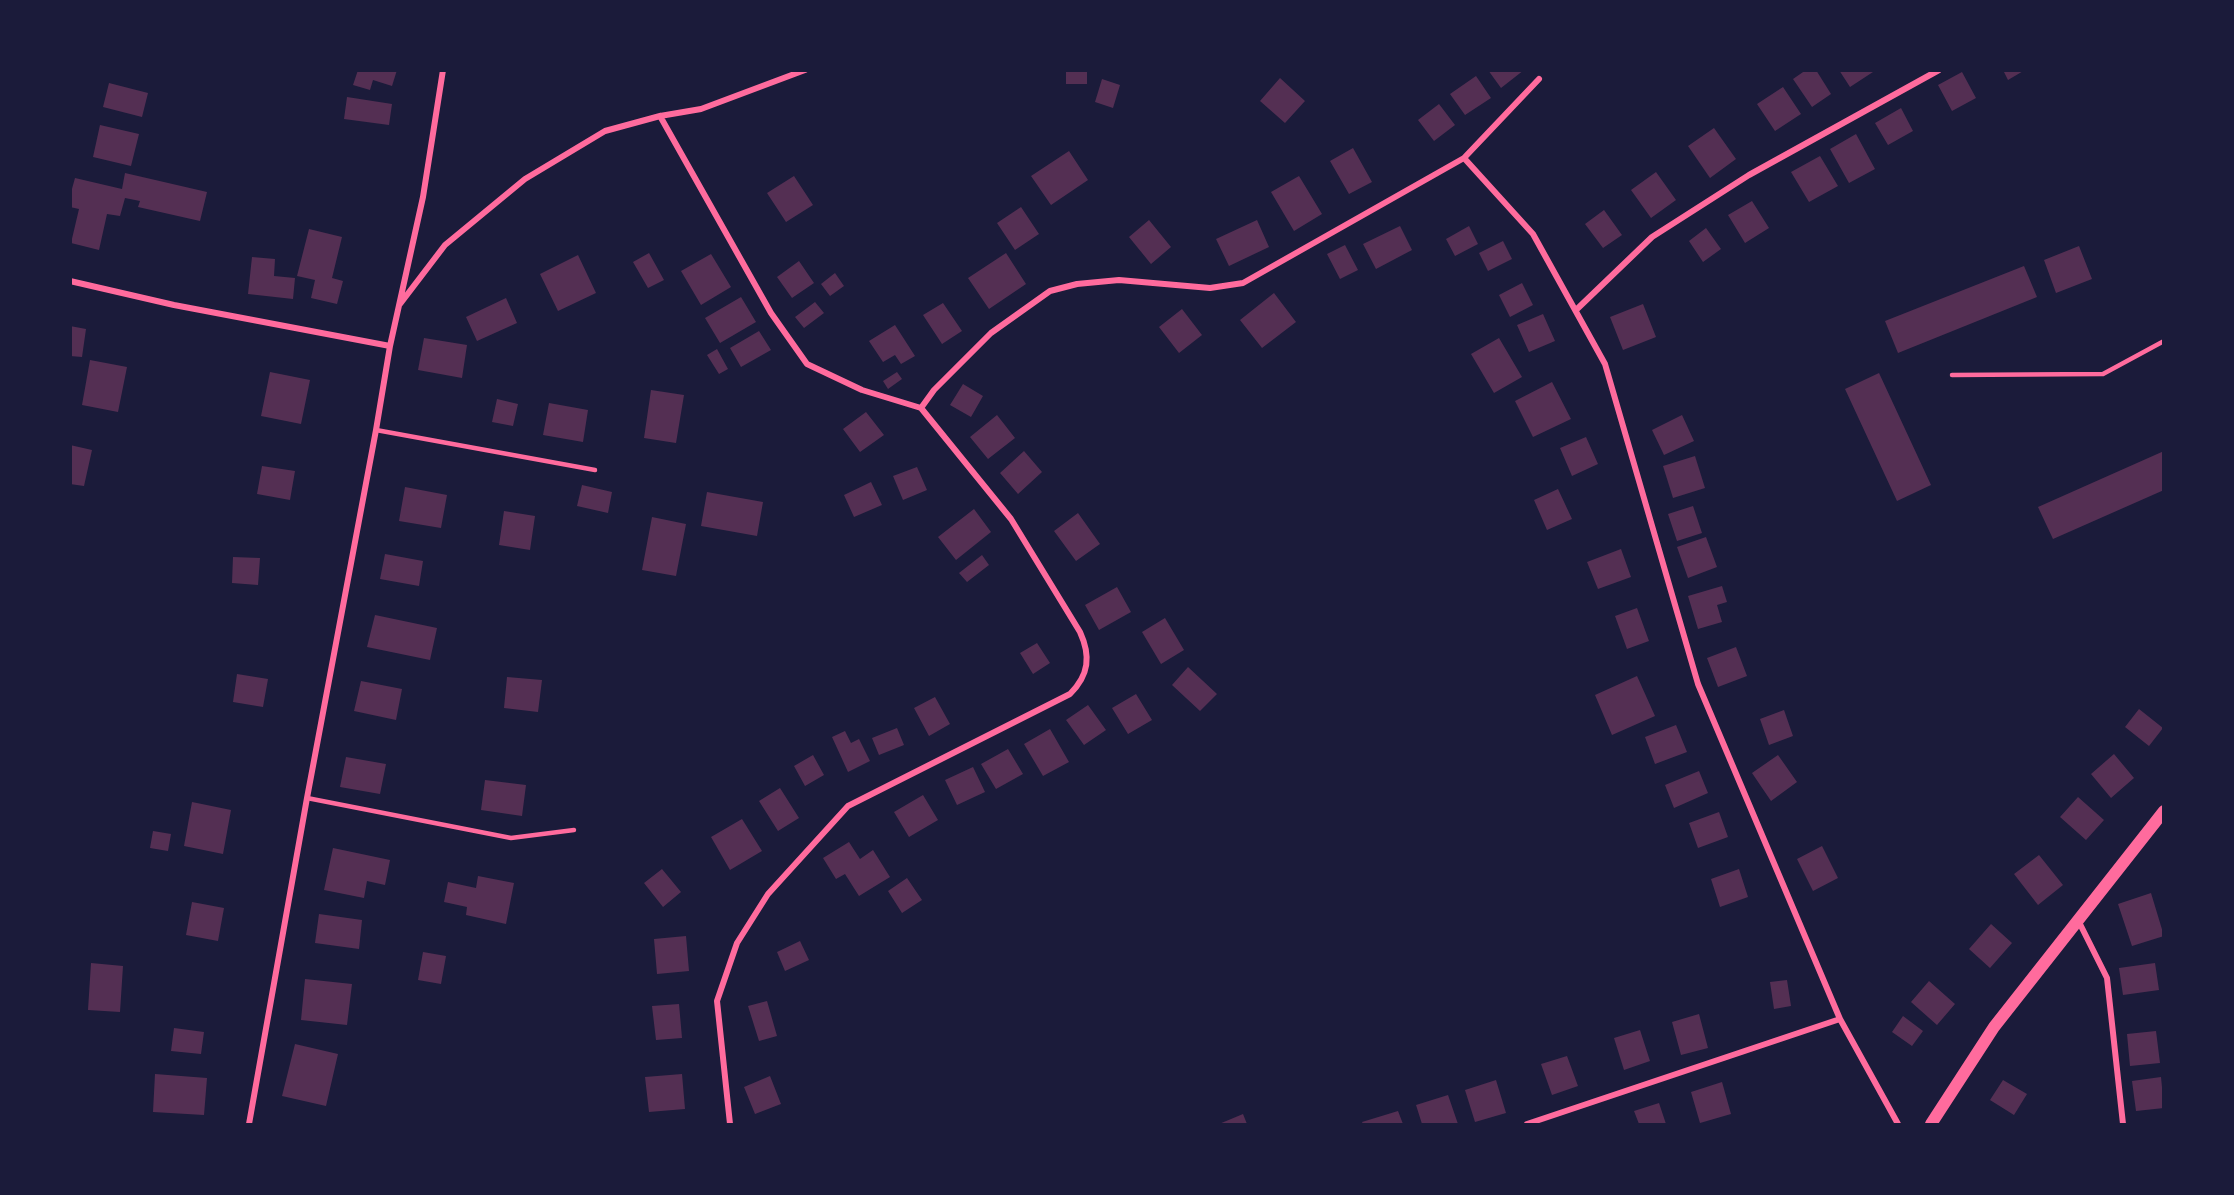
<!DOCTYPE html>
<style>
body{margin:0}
#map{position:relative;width:2234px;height:1195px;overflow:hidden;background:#1b1b3a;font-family:Lato,sans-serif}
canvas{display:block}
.frame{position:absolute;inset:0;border:72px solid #1b1b3a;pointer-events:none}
</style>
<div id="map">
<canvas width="2234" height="1195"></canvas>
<div class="frame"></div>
</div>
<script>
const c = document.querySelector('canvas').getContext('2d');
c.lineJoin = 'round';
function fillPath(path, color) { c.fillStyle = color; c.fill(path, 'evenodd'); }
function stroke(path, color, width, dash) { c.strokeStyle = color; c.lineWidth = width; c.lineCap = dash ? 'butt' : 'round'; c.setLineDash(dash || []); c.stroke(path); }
fillPath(new Path2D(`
 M 358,70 L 397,70 L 392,86 L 373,80 L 370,90 L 353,85 Z
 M 1066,70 L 1087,70 L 1087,84 L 1066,84 Z
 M 1488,70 L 1524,70 L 1501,88 Z
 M 1806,70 L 1816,70 L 1831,94 L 1812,107 L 1793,79 Z
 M 1839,70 L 1872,70 L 1873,72 L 1850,87 Z
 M 2003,70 L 2025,70 L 2008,80 Z
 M 1962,72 L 1976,98 L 1952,111 L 1938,85 Z
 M 1476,76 L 1491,98 L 1465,115 L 1450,94 Z
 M 1280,78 L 1305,101 L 1285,123 L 1260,101 Z
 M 1102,79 L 1120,85 L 1113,108 L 1095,102 Z
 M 109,83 L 148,93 L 142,117 L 103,107 Z
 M 1783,87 L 1801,114 L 1775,131 L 1757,104 Z
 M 347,97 L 392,104 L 389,125 L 344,119 Z
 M 1439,104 L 1455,125 L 1434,141 L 1418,120 Z
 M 1901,108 L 1913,131 L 1888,145 L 1875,123 Z
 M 100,125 L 139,134 L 131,166 L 93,157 Z
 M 1714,128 L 1736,159 L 1710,178 L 1688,146 Z
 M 1856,134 L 1875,169 L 1849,183 L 1830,149 Z
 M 1353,148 L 1372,182 L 1349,194 L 1330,161 Z
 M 1069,151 L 1088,180 L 1051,205 L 1031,176 Z
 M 1820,156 L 1838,186 L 1809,202 L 1791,172 Z
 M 1656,172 L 1676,200 L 1651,218 L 1631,190 Z
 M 125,173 L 207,192 L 200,221 L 138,207 L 140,201 L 125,198 L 120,216 L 107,214 L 99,250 L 71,243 L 79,209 L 70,207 L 70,196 L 75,178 L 122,189 Z
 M 794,176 L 813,205 L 786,222 L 767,193 Z
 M 1299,176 L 1322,214 L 1294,231 L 1271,192 Z
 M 1752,201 L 1769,228 L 1745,243 L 1728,215 Z
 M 1021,207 L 1039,234 L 1015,250 L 997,223 Z
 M 1604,210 L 1622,235 L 1603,248 L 1585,224 Z
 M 1149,220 L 1171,247 L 1151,264 L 1129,237 Z
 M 1257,220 L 1269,247 L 1229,266 L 1216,239 Z
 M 1400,226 L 1412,250 L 1376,269 L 1363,244 Z
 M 1469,226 L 1478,244 L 1455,256 L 1446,239 Z
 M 1706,228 L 1721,249 L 1703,262 L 1689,241 Z
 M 309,229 L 342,237 L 332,278 L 343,281 L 337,304 L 311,298 L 315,280 L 297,276 Z
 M 1503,241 L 1512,259 L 1488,271 L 1479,253 Z
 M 1345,245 L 1358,270 L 1340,279 L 1327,254 Z
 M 2079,246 L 2092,279 L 2056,293 L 2044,260 Z
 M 649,253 L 664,280 L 648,288 L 633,262 Z
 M 1006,253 L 1026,284 L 989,309 L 968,278 Z
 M 711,254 L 731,287 L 701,305 L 681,271 Z
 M 578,255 L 596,293 L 558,311 L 540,274 Z
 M 252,257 L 275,259 L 274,276 L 295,278 L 293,299 L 248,294 Z
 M 799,261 L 814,283 L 792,298 L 777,277 Z
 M 2024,266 L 2037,297 L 1898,353 L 1885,321 Z
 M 835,273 L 844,286 L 830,296 L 821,284 Z
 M 1522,283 L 1533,305 L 1510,317 L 1499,295 Z
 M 1274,293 L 1296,322 L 1262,348 L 1240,320 Z
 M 741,297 L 756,322 L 720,343 L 705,318 Z
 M 506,298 L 517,323 L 477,341 L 466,317 Z
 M 815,302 L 824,313 L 804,328 L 795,317 Z
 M 943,303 L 962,331 L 942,344 L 923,315 Z
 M 1643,304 L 1656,337 L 1623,350 L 1610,317 Z
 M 1182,309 L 1202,335 L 1179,353 L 1159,327 Z
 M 1543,314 L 1555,341 L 1529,352 L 1517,325 Z
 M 895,325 L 915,356 L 901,364 L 895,355 L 883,362 L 869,341 Z
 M 70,326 L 86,329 L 82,357 L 70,356 Z
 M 759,331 L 771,350 L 741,367 L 730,348 Z
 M 424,338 L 467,345 L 462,378 L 418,370 Z
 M 1499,338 L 1522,377 L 1494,393 L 1471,354 Z
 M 717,349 L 728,369 L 719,374 L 707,355 Z
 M 90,360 L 127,367 L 118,412 L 82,405 Z
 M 270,372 L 310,380 L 301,424 L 261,416 Z
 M 897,372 L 902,379 L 888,389 L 883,381 Z
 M 1879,373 L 1931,485 L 1897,501 L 1845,389 Z
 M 1552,382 L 1571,419 L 1533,437 L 1515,401 Z
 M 963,384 L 983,396 L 971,417 L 950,405 Z
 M 651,390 L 684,395 L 676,443 L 644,438 Z
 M 497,399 L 518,404 L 513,426 L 492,422 Z
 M 549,403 L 588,410 L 583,442 L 543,435 Z
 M 866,412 L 884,435 L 860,452 L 843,429 Z
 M 997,415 L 1015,438 L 988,459 L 970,437 Z
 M 1682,415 L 1694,441 L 1664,455 L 1652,430 Z
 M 1586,437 L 1598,464 L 1572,476 L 1560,448 Z
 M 70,445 L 92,450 L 84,486 L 70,484 Z
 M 1024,451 L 1042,472 L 1018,494 L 1000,473 Z
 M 2164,451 L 2164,490 L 2053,539 L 2038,507 Z
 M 1695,456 L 1705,488 L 1673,498 L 1663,466 Z
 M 262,466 L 295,471 L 290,500 L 257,494 Z
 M 917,467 L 927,490 L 903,500 L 893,476 Z
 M 871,482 L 882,505 L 854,517 L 844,495 Z
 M 582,485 L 612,492 L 608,513 L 577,506 Z
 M 405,487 L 447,495 L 441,528 L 399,521 Z
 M 1558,489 L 1572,519 L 1547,530 L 1534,500 Z
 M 707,492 L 763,502 L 757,536 L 701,526 Z
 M 1693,506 L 1702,533 L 1677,541 L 1668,514 Z
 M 974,509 L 991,532 L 956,560 L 938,537 Z
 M 504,511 L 535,516 L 530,550 L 499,545 Z
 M 1078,513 L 1100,544 L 1076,561 L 1054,531 Z
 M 652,517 L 686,524 L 676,576 L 642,570 Z
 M 1706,537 L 1717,567 L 1688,578 L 1677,547 Z
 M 1621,549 L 1631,577 L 1598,589 L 1587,562 Z
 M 385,554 L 423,561 L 419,586 L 380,579 Z
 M 982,555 L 989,565 L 967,582 L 959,573 Z
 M 233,557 L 260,558 L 258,585 L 232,583 Z
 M 1722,586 L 1727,602 L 1717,605 L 1722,622 L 1698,629 L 1688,596 Z
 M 1117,587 L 1131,612 L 1099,630 L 1085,605 Z
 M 1637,608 L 1649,641 L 1627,649 L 1615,616 Z
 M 375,615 L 437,628 L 430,660 L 367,647 Z
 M 1165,618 L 1184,650 L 1161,664 L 1142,632 Z
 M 1037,643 L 1050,663 L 1033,674 L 1020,653 Z
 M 1736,647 L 1747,676 L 1718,687 L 1707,658 Z
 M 1188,667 L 1217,694 L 1200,711 L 1172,685 Z
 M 237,674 L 268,679 L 263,707 L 233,702 Z
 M 1637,676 L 1655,716 L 1612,735 L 1595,695 Z
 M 507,677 L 542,680 L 538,712 L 504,708 Z
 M 361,681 L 402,689 L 396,720 L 354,711 Z
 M 1136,694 L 1152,720 L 1128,734 L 1112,708 Z
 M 935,697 L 950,724 L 929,736 L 914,708 Z
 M 1088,705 L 1106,730 L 1084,745 L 1066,720 Z
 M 2139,709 L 2163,728 L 2149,746 L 2125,727 Z
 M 1784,710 L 1793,736 L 1769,745 L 1760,719 Z
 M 1676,725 L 1687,752 L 1655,764 L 1645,737 Z
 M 897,728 L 904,745 L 879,755 L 872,738 Z
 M 1050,729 L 1069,762 L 1043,776 L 1024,744 Z
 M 845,731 L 851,743 L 859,739 L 870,761 L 848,772 L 832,737 Z
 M 1008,749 L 1023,774 L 996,789 L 981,764 Z
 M 2114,754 L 2134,778 L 2111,798 L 2091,774 Z
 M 813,755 L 824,775 L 805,786 L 794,766 Z
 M 1778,755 L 1797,782 L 1771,801 L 1752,773 Z
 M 346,757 L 386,764 L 380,794 L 340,787 Z
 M 973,767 L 985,792 L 957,805 L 945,780 Z
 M 1699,771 L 1708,793 L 1674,808 L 1665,785 Z
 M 485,780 L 526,785 L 522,816 L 481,810 Z
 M 780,788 L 799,818 L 778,831 L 759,801 Z
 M 923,795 L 938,820 L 909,837 L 894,812 Z
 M 2078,797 L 2104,820 L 2086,840 L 2060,817 Z
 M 192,802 L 231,810 L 223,854 L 184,846 Z
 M 1719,812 L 1728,837 L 1698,848 L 1689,823 Z
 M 742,819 L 762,851 L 730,870 L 711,837 Z
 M 153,831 L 171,834 L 168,851 L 150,848 Z
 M 849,842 L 860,859 L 873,850 L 890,877 L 859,896 L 845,874 L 836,879 L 823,858 Z
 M 1822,846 L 1838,878 L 1813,891 L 1797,859 Z
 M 333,848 L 390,860 L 385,885 L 367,881 L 364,898 L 324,890 Z
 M 2039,855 L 2063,885 L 2038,905 L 2014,874 Z
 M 662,869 L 681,892 L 663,907 L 644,883 Z
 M 1739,869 L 1748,897 L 1720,907 L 1711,879 Z
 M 478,876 L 514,883 L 506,924 L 466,915 L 467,907 L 444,902 L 448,882 L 476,888 Z
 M 907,878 L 922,900 L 902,913 L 888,891 Z
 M 2151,893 L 2164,936 L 2132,946 L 2118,904 Z
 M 192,902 L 224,908 L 218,941 L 186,935 Z
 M 319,914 L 362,920 L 359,949 L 315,943 Z
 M 1991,924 L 2012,943 L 1990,968 L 1969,949 Z
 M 686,936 L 689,971 L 657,974 L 654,939 Z
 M 800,941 L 809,960 L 785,971 L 777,952 Z
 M 423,952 L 446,956 L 441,984 L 418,980 Z
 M 91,963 L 123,966 L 120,1012 L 88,1010 Z
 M 2155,963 L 2159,990 L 2123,995 L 2119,968 Z
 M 305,979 L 352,984 L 347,1025 L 301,1020 Z
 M 1787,980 L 1791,1006 L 1774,1009 L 1770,982 Z
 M 1929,981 L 1955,1004 L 1937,1025 L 1911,1002 Z
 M 767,1001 L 777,1036 L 759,1041 L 748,1006 Z
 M 679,1004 L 682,1038 L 656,1040 L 652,1006 Z
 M 1699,1014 L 1708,1048 L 1681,1055 L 1672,1022 Z
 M 1903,1016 L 1923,1031 L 1912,1046 L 1892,1032 Z
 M 174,1028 L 204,1032 L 201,1054 L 171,1051 Z
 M 1640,1030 L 1650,1061 L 1624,1070 L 1614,1038 Z
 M 2156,1031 L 2160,1063 L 2130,1066 L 2127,1034 Z
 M 295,1044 L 338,1054 L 326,1106 L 282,1096 Z
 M 1567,1056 L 1578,1086 L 1552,1095 L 1541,1064 Z
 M 155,1074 L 207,1078 L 204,1115 L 153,1112 Z
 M 682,1074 L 685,1109 L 649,1112 L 645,1077 Z
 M 770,1076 L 781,1104 L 755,1114 L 744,1087 Z
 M 2161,1077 L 2164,1108 L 2136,1111 L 2132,1081 Z
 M 1496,1080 L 1506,1113 L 1475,1122 L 1465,1090 Z
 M 2003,1080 L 2027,1094 L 2014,1115 L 1990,1100 Z
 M 1722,1082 L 1731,1114 L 1700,1123 L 1691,1092 Z
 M 1448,1095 L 1458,1124 L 1422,1124 L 1416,1105 Z
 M 1659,1103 L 1666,1124 L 1639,1124 L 1634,1111 Z
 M 1398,1111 L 1403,1124 L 1363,1124 L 1362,1122 Z
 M 1243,1114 L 1247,1124 L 1219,1124 Z`), '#542f53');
stroke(new Path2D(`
 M 1952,375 L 2103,374 L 2164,341
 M 376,430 L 595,470
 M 307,798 L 511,838 L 574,830`), '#ff6b9d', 4.5);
stroke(new Path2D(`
 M 660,116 L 771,313 L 807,364 L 862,390 L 921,408 L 1011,519 L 1080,632 C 1091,656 1089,675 1070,694 L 848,806 L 768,894 L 737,943 L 717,1001 L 730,1124
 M 1464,158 L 1533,234 L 1605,364 L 1698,684 L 1840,1019 L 1898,1124
 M 70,281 L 174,305 L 390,346
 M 400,304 L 445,245 L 525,179 L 605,131 L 660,116 L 701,109 L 805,70
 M 1576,310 L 1652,237 L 1749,175 L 1939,70
 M 921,408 L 934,390 L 991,333 L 1050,291 L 1077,284 L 1119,280 L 1210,288 L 1243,283 L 1464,158 L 1539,79
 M 2078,920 L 2107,978 L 2123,1124
 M 249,1124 L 307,798 L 376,430 L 390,346 L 423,197 L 443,70
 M 1527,1124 L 1840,1019`), '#ff6b9d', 6);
stroke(new Path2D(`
 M 1931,1124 L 1994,1027 L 2164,811`), '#ff6b9d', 12);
</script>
